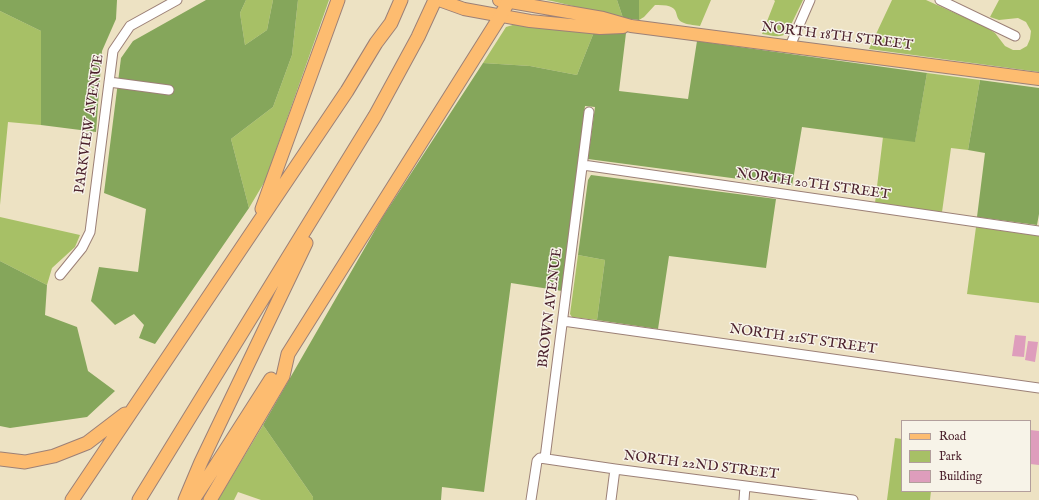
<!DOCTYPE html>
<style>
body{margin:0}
#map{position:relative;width:1039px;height:500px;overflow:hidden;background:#ede2c3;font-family:"IM FELL English",serif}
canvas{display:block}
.legend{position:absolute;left:901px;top:420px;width:130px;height:72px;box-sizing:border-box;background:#f7f3e8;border:1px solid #b29e9c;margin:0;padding:5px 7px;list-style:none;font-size:12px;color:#4a1f2b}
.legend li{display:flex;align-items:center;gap:8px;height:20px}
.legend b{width:20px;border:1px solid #b29e9c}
</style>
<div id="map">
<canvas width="1039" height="500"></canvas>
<ul class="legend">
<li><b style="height:5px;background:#fdbc70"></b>Road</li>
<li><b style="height:11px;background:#a7c066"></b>Park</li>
<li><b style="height:11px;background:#de9dbc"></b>Building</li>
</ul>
</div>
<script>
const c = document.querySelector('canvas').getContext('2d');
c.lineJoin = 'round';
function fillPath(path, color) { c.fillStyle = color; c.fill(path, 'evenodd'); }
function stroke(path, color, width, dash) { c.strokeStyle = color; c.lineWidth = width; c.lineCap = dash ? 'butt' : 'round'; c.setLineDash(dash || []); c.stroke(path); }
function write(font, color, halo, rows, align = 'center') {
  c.font = font + ' "IM FELL English",serif'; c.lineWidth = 3; c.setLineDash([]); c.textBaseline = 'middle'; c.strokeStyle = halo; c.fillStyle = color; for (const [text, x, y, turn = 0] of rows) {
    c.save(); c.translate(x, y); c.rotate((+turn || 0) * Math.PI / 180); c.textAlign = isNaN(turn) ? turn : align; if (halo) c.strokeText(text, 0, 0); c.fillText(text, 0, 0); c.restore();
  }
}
fillPath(new Path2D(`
 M 246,0 L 273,0 L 267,30 L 245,45 L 240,13 Z
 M 298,0 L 329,0 L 265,181 L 249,208 L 231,139 L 273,107 L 292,55 Z
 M 546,0 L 617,0 L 623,18 L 552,1 Z
 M 639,0 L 711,0 L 700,26 C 696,25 689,25 684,23 C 670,18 686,4 655,5 L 644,17 L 639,20 Z
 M 774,0 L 803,0 L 787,33 C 780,39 770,35 762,34 L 775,1 Z
 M 892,0 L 926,0 L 986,27 L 995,33 L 1005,46 L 1013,50 L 1020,50 L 1027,46 L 1030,39 L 1031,31 L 1026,22 L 1018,18 L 999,20 L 990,17 L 999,0 L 1039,0 L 1039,72 L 869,49 Z
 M 0,11 L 41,31 L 41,125 L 8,122 L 0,205 Z
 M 516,24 L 594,32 L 577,75 L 530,66 L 483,63 L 506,27 Z
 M 927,73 L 980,80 L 968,150 L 951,148 L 942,212 L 875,203 L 883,137 L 915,141 Z
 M 0,217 L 80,235 L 75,247 L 52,268 L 47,285 L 0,261 Z
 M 976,227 L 1039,236 L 1039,303 L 967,294 Z
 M 578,255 L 605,260 L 597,320 L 572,317 L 570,314 Z
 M 263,425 L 313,497 L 313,500 L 261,500 L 238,492 L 234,500 L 218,500 Z
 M 895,438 L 902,439 L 902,491 L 931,491 L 930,500 L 887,500 Z`), '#a7c066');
fillPath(new Path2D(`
 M 0,0 L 117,0 L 116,19 L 102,51 L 96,132 L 41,125 L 41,31 L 0,11 Z
 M 206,0 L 246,0 L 240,13 L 245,45 L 267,30 L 273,0 L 298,0 L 292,55 L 273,107 L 231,139 L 249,208 L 155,344 L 139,338 L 144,325 L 134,314 L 115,325 L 91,301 L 99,267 L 138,272 L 146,209 L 104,193 L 121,58 L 133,41 Z
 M 617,0 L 639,0 L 639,20 L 623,18 Z
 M 594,32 L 626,33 L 619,91 L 688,99 L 697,41 L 927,73 L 915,142 L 802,127 L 792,186 L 588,159 L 595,107 L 585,106 L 562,291 L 511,283 L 484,492 L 442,487 L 441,500 L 313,500 L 313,497 L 263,425 L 382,218 L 483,63 L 530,66 L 577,75 Z
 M 980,80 L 1039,88 L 1039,214 L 1037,225 L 977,217 L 985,153 L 968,150 Z
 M 591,175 L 776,199 L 766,268 L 669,256 L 658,329 L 597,320 L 605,260 L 578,255 L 588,180 Z
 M 0,261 L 47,285 L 45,315 L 77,327 L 88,371 L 115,391 L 87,417 L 10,428 L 0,426 Z`), '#85a65b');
fillPath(new Path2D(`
 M 1015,335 L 1026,336 L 1024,357 L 1012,356 Z
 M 1028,341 L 1038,342 L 1035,362 L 1025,360 Z
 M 1030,430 L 1039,431 L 1039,465 L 1030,464 Z`), '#de9dbc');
const minor = new Path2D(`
 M 940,0 L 1015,36
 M 790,46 L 810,0
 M 109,82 L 169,90
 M 583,165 L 1039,231
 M 60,275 L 82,248 L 90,232 L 113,51 L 130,26 L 177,0
 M 563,321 L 1039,388
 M 545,458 L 589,112
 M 531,500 L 537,461 L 540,458 L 615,469 L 853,500
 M 611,500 L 615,469
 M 744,500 L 745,486`);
const major = new Path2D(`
 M 439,0 L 464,9 L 530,21 L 600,28 L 623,27
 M 499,0 L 603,18 L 631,26 L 1039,79`);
const highway = new Path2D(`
 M 262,209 L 338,0
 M 0,459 L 25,462 L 54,456 L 87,443 L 125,414
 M 72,500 L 347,91 L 376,43 L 391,23 L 401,0
 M 139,500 L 375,116 L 418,37 L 435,0
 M 185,500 L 201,462 L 306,243
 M 193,500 L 216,465 L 271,379
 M 210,500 L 283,376 L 288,354 L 500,17 L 509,0`);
stroke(minor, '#9c8077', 11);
stroke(major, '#9c8077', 14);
stroke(highway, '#9c8077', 15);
stroke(minor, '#fff', 9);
stroke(major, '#fdbc70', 12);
stroke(highway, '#fdbc70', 13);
write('14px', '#4a1f2b', '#f7f3e8', [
 ["NORTH 18TH STREET",837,37,7],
 ["PARKVIEW AVENUE",90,124,-82],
 ["NORTH 20TH STREET",813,185,8],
 ["BROWN AVENUE",551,308,-83],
 ["NORTH 21ST STREET",803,340,8],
 ["NORTH 22ND STREET",701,466,7]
]);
</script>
